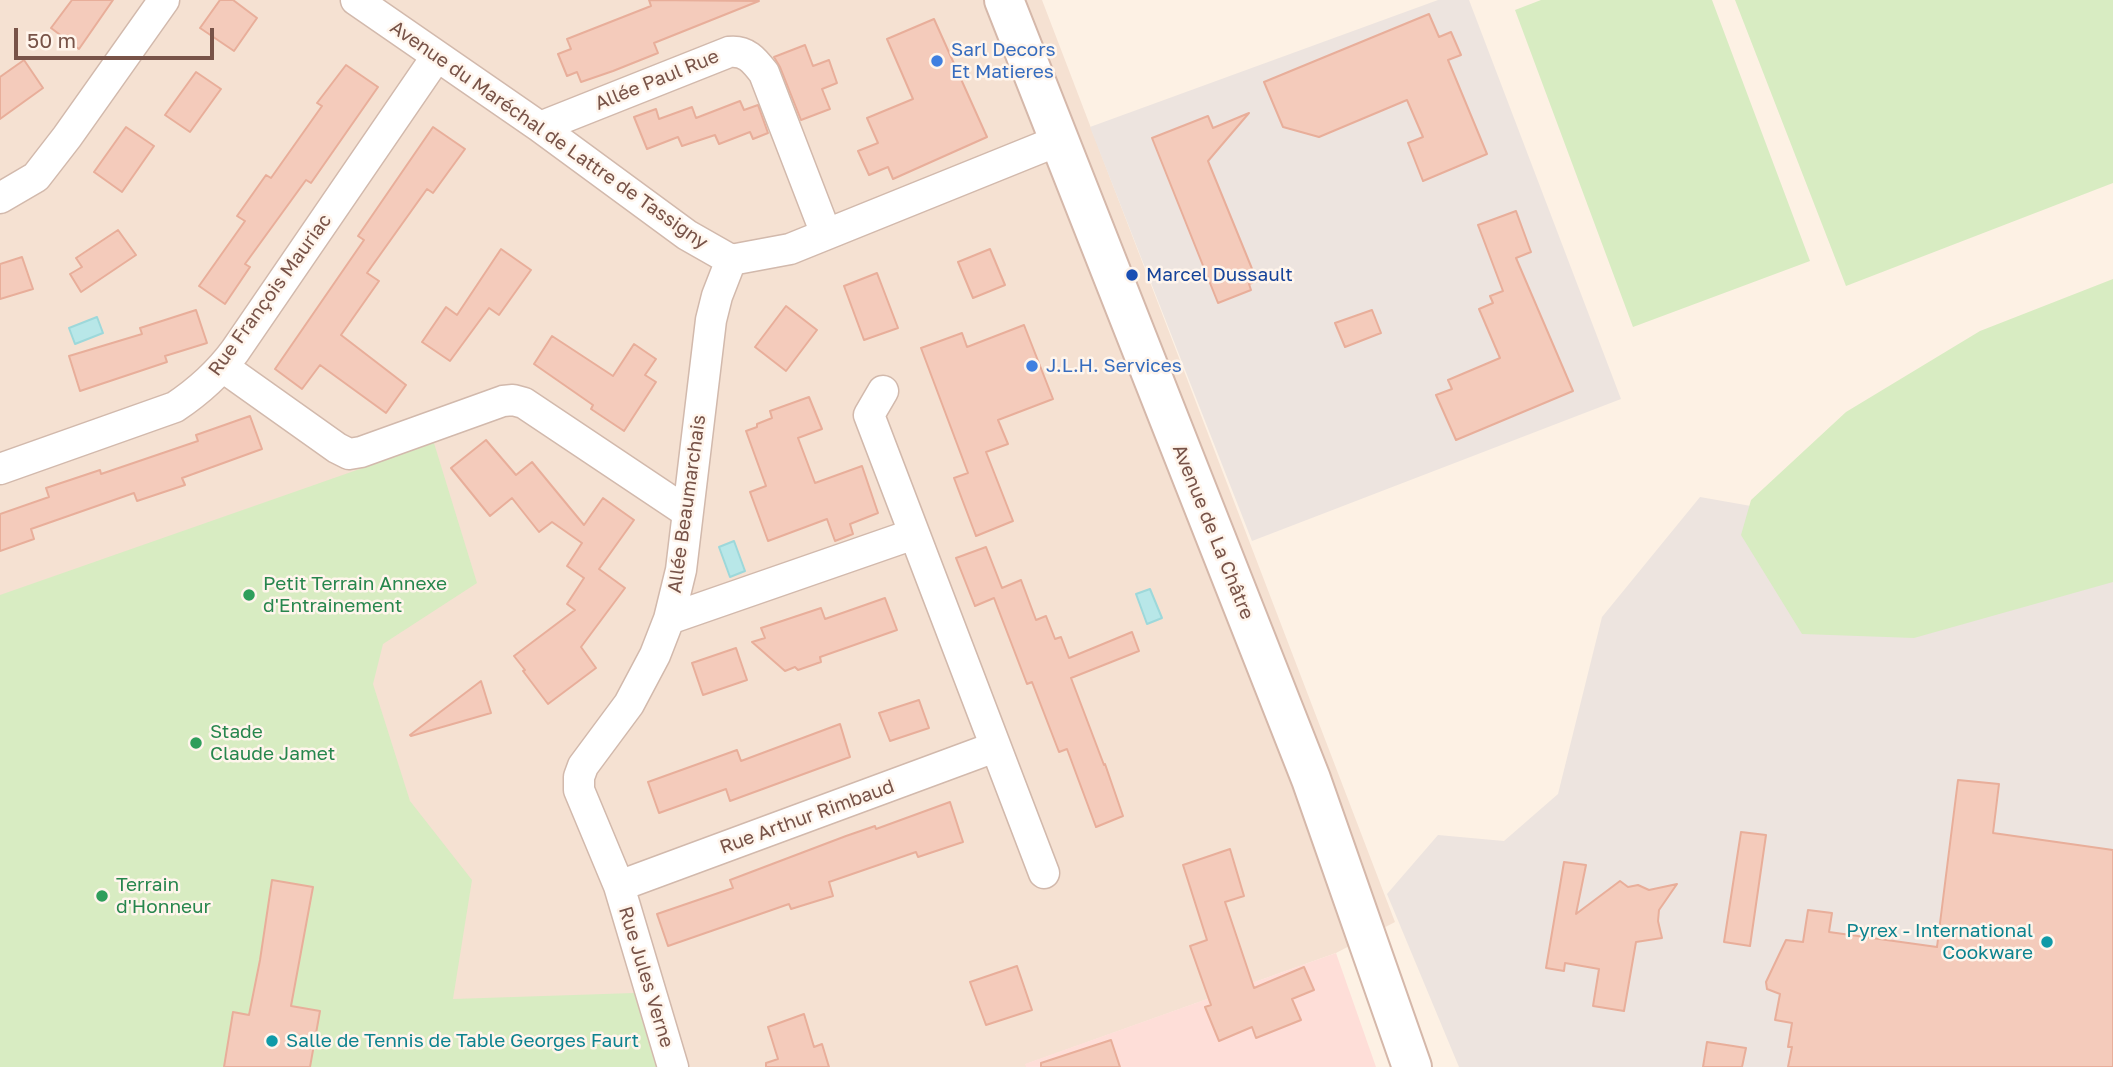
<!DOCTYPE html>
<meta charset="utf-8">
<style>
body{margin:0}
#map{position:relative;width:2113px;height:1067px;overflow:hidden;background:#fdf1e4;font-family:"Golos Text",sans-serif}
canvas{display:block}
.scale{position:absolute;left:14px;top:28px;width:200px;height:32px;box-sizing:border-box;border:4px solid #785348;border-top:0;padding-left:9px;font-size:21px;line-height:24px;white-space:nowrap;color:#785348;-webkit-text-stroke:5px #fff5ec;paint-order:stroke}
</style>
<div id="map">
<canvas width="2113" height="1067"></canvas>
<div class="scale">50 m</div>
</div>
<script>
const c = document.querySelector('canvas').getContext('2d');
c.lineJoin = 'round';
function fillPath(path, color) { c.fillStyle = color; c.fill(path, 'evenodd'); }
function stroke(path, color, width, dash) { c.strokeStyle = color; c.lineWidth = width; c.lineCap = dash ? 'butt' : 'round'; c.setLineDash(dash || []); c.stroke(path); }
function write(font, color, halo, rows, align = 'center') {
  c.font = font + ' "Golos Text",sans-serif'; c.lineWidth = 5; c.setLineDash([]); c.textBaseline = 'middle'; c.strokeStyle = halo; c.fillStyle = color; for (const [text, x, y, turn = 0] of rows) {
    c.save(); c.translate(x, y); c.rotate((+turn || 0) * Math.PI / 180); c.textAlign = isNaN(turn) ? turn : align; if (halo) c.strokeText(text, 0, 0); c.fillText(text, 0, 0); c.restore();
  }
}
fillPath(new Path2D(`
 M 0,0 L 1042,0 L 1395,922 L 1336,953 L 1026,1064 L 1026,1067 L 0,1067 Z`), '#f5e1d2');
fillPath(new Path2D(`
 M 1336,953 L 1376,1067 L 1026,1067 L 1025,1064 Z`), '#feded8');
fillPath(new Path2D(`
 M 1438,0 L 1469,0 L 1621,399 L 1252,541 L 1090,127 Z
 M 1700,497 L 2113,570 L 2113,1067 L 1459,1067 L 1387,894 L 1438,835 L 1504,841 L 1558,794 L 1602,617 Z`), '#ede4df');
fillPath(new Path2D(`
 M 1541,0 L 1712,0 L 1810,261 L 1633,327 L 1515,10 Z
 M 1735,0 L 2113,0 L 2113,183 L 1846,286 Z
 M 2113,279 L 2113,582 L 1914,638 L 1802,634 L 1741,535 L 1751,500 L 1846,412 L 1980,331 Z
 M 434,443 L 477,583 L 383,644 L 373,684 L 410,801 L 472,880 L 453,999 L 634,993 L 656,1067 L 0,1067 L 0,595 Z`), '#d8ecc2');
const water = new Path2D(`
 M 97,317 L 103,333 L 75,344 L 69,328 Z
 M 734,541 L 745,571 L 730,577 L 719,547 Z
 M 1150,589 L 1162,618 L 1147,624 L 1136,594 Z`);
fillPath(water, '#b8e7e8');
stroke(water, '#9dd8da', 2);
const building = new Path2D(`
 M 72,0 L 113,0 L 79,49 L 51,28 Z
 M 220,0 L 233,0 L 257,18 L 234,51 L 200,28 Z
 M 649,0 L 759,1 L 654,43 L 658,53 L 613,71 L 581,82 L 577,72 L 567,76 L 558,54 L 571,49 L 567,39 L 651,6 Z
 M 1429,14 L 1439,37 L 1451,32 L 1461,55 L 1448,60 L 1487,154 L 1423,181 L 1408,143 L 1423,137 L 1407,100 L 1319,137 L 1283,127 L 1264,82 Z
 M 934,19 L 987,137 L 893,179 L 888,167 L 869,175 L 858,151 L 878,143 L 867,118 L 913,99 L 887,39 Z
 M 805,45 L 813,66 L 829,60 L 837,83 L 822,89 L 830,109 L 801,120 L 780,67 L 774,57 Z
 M 24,60 L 43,88 L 0,119 L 0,77 Z
 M 346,65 L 378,87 L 311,183 L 306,180 L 245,264 L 250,267 L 225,304 L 199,286 L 245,221 L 237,216 L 266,175 L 271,178 L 322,106 L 317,103 Z
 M 196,72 L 221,89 L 190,132 L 165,115 Z
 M 740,101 L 744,110 L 758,105 L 768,133 L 753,139 L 750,132 L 719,144 L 715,135 L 682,146 L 678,137 L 647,149 L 634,117 L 656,109 L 659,119 L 692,107 L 696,118 Z
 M 1249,113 L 1208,161 L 1257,281 L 1249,284 L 1251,290 L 1218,303 L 1152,138 L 1208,116 L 1213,128 Z
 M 126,127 L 154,146 L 122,192 L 94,172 Z
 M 433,127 L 465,149 L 433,193 L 427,189 L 367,273 L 379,281 L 341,335 L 406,385 L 386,413 L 320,365 L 302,389 L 275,369 L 364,240 L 358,236 Z
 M 1516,211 L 1531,252 L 1516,258 L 1573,391 L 1456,440 L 1436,395 L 1452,389 L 1448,380 L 1500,358 L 1479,309 L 1493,303 L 1490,296 L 1503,291 L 1478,225 Z
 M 118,230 L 136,255 L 81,292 L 70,274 L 82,267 L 76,258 Z
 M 501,249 L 531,270 L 499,315 L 489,308 L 450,361 L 422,342 L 446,307 L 457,315 Z
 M 990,249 L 1005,285 L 973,298 L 958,262 Z
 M 22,257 L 33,289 L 0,299 L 0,264 Z
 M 877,273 L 898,328 L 864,340 L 844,286 Z
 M 786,306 L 817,330 L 786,371 L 755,347 Z
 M 196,310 L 207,343 L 165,356 L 167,362 L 80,391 L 69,356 L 142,334 L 140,328 Z
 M 1372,310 L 1381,333 L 1345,347 L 1335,323 Z
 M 1024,325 L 1053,399 L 998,420 L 1008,444 L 986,452 L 1013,521 L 976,536 L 954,478 L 968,473 L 921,348 L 962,333 L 967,347 Z
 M 552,336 L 613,376 L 634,344 L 656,359 L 645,375 L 656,382 L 624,431 L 591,409 L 593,405 L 534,364 Z
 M 809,397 L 822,429 L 798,438 L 815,483 L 862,466 L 878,513 L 850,524 L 853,534 L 835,541 L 827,519 L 768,541 L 750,492 L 766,486 L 746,431 L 757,427 L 757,424 L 772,418 L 770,411 Z
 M 250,416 L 262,449 L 182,478 L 185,485 L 137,501 L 134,493 L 31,529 L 34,539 L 0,551 L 0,514 L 49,497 L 46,488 L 100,470 L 101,474 L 198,441 L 196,435 Z
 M 486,440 L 516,475 L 532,462 L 584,525 L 603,498 L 634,520 L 599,569 L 625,588 L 581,647 L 596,668 L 548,704 L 523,671 L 525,670 L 514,656 L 575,610 L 567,604 L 584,578 L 567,566 L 582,543 L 552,522 L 539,532 L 512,498 L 490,516 L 451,468 Z
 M 986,547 L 1002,588 L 1021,580 L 1036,620 L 1046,616 L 1055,639 L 1061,637 L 1069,658 L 1132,632 L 1139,651 L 1071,678 L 1104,765 L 1105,764 L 1123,816 L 1096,827 L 1067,749 L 1059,752 L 1032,682 L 1027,684 L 994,598 L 975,606 L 956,558 Z
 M 885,598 L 897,630 L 820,657 L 821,662 L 798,670 L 795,667 L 785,671 L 752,642 L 765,638 L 761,628 L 821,608 L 825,619 Z
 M 736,648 L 747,680 L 703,695 L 692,663 Z
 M 481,681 L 491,713 L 411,736 L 410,735 Z
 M 919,700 L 929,728 L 890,741 L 879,713 Z
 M 840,724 L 850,757 L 730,801 L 726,789 L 659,813 L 648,782 L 737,750 L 741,761 Z
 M 1958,780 L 1999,784 L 1993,833 L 2113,850 L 2113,1067 L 1788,1067 L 1792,1047 L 1788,1047 L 1792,1023 L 1775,1020 L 1780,994 L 1767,989 L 1766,982 L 1786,940 L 1803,942 L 1808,910 L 1832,913 L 1829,932 L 1937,947 Z
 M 950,802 L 963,842 L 918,857 L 916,852 L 829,882 L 833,896 L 791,909 L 789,904 L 668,946 L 657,914 L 733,888 L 730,880 L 846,836 L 875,826 L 876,829 Z
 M 1741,832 L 1766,835 L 1750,946 L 1724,942 Z
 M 1230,849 L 1244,896 L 1225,902 L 1254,988 L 1304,967 L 1314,990 L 1292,999 L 1301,1020 L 1256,1038 L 1252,1027 L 1219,1041 L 1205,1007 L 1211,1005 L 1190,946 L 1207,940 L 1183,865 Z
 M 1564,862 L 1586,865 L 1576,914 L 1620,881 L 1628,887 L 1638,885 L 1649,890 L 1677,884 L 1659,910 L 1658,921 L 1662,938 L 1636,942 L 1624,1011 L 1593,1006 L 1599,969 L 1565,963 L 1564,971 L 1546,968 Z
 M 272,880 L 313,887 L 291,1006 L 320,1011 L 310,1067 L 224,1067 L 233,1012 L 249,1015 L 260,960 Z
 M 1017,966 L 1032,1010 L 986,1025 L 970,982 Z
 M 804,1014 L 814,1047 L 822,1044 L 829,1067 L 766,1067 L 766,1063 L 778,1059 L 768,1027 Z
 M 1111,1040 L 1120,1067 L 1041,1067 L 1041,1063 Z
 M 1707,1042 L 1746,1048 L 1742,1067 L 1703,1067 Z`);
fillPath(building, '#f4cbbb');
stroke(building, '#e8ae9a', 2);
const street = new Path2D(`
 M 356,0 L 540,127 L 687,235 L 731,260 L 790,249 L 1060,140
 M 540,127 L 729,52 C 746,50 754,60 764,73 L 826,234
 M 0,198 L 36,177 L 67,137 L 164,0
 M 223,367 L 337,448 L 349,454 L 361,452 L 503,401 L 513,400 L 524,403 L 687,512
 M 883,391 L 869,415 L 1044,873
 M 0,469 L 175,407 C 199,391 218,374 235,351 L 437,56
 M 669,619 L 914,534
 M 619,886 L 995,747
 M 673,1067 L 619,886 L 579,790 L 579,777 L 583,766 L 629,704 L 655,655 L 669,619 L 681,570 L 711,320 L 717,296 L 731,260`);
const secondary = new Path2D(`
 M 1004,0 L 1311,779 L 1412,1067`);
stroke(street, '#d2b9ac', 33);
stroke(secondary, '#d5b8aa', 42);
stroke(street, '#fff', 30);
stroke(secondary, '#fff', 38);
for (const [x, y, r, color] of [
 [937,61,7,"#3f7fe0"],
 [1132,275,7,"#1a4fb4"],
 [1032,366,7,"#3f7fe0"],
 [249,595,7,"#2e9e5b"],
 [196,743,7,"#2e9e5b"],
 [102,896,7,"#2e9e5b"],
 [2047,942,7,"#0f9aa8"],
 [272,1041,7,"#0f9aa8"]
]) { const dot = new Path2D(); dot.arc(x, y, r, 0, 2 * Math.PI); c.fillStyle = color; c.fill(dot); stroke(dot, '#fff5ec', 2.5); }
write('19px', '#366cbe', '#fff5ec', [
 ["Sarl Decors",951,50],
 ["Et Matieres",951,72],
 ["J.L.H. Services",1046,366]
], 'left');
write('19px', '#785348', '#fff5ec', [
 ["Allée Paul Rue",657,80,-22],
 ["Avenue du Maréchal de Lattre de Tassigny",549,135,35],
 ["Rue François Mauriac",270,295,-54],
 ["Allée Beaumarchais",687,504,-82],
 ["Avenue de La Châtre",1213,532,68],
 ["Rue Arthur Rimbaud",807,817,-20],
 ["Rue Jules Verne",646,977,73]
]);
write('19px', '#164399', '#fff5ec', [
 ["Marcel Dussault",1146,275]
], 'left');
write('19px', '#27864d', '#fff5ec', [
 ["Petit Terrain Annexe",263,584],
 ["d'Entrainement",263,606],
 ["Stade",210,732],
 ["Claude Jamet",210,754],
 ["Terrain",116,885],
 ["d'Honneur",116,907]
], 'left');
write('19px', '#0d838f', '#fff5ec', [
 ["Pyrex - International",2033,931],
 ["Cookware",2033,953],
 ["Salle de Tennis de Table Georges Faurt",286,1041,"left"]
], 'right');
</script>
